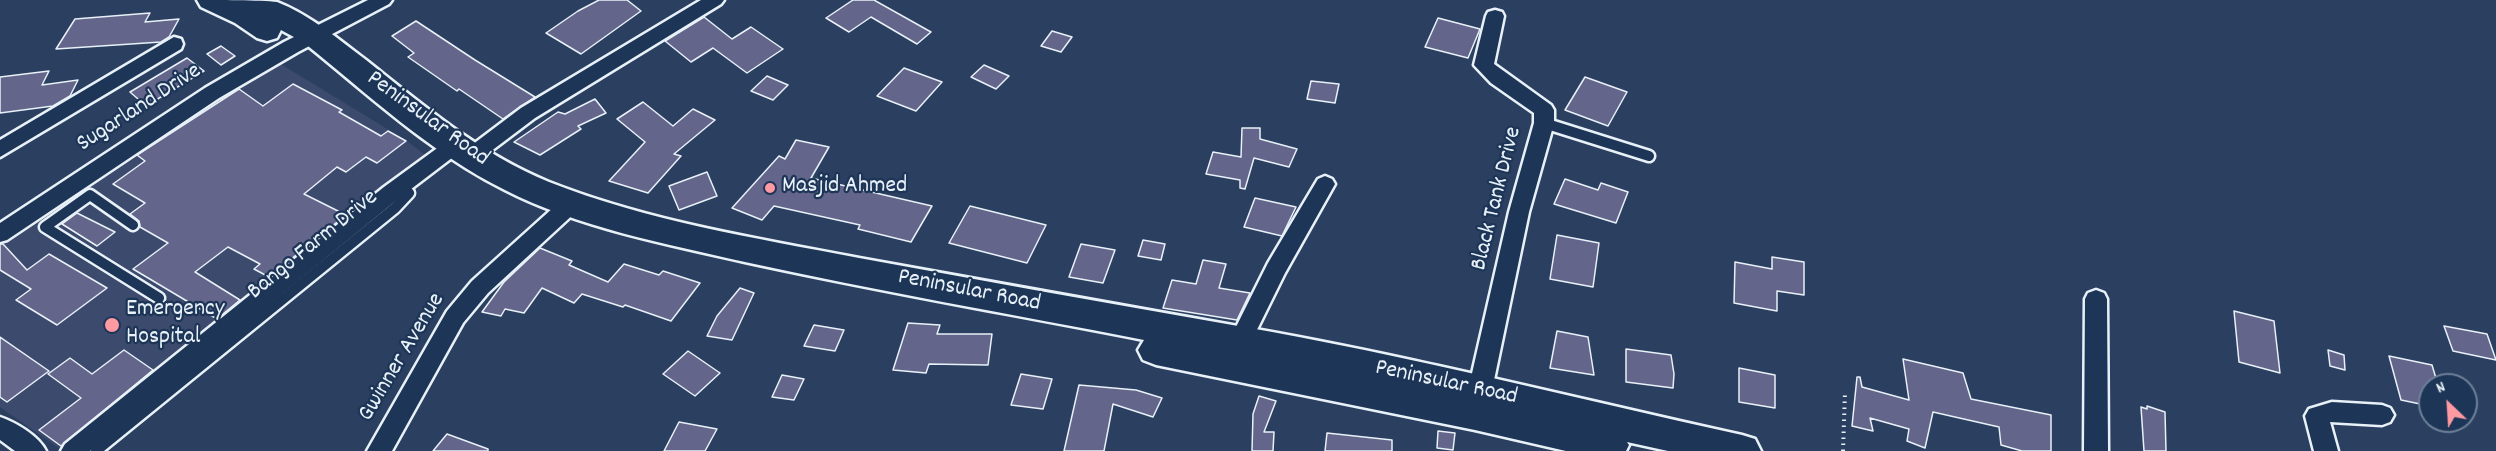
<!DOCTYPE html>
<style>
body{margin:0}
#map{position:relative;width:2496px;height:451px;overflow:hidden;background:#2b3f61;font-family:Dekko,sans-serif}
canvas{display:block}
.north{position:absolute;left:2418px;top:373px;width:60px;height:60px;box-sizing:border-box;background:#1d3557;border:2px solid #6e8097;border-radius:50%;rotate:335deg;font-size:16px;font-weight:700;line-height:24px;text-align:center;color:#e8f1f8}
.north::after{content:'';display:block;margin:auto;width:21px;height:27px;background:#ff9aa2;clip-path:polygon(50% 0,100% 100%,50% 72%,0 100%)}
</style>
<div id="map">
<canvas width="2496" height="451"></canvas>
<div class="north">N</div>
</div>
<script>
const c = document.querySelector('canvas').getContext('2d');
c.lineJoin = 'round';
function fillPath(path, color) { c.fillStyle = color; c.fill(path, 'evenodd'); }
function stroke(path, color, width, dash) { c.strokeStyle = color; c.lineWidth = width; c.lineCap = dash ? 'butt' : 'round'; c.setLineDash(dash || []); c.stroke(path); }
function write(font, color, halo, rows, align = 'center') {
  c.font = font + ' Dekko,sans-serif'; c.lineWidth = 4.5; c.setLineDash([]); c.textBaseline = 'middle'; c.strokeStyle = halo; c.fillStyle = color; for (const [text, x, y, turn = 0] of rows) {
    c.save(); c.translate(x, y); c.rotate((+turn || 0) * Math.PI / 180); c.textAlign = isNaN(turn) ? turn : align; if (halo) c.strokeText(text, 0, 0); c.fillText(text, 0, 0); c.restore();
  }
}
fillPath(new Path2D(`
 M 279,63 L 407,141 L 424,154 L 425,159 L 63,451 L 0,407 L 0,242 L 51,204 L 63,201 L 80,192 L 82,185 Z`), '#3c4a6d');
const building = new Path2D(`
 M 599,0 L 627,0 L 641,11 L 581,54 L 546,33 L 578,11 Z
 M 853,0 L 874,0 L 931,32 L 917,44 L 871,17 L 849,32 L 826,18 Z
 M 150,13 L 145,22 L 179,19 L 169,37 L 161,42 L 56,49 L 75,19 Z
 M 704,17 L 732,39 L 751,27 L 783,49 L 747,73 L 713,48 L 691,62 L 665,41 Z
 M 1438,18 L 1480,29 L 1468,58 L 1425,47 Z
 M 416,21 L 475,60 L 535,97 L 503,119 L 459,89 L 457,91 L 408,57 L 414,53 L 392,36 Z
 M 1052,31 L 1072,37 L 1061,52 L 1041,46 Z
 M 221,46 L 235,56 L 221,65 L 207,54 Z
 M 187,58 L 204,71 L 146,106 L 130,92 Z
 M 984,65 L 1009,76 L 996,89 L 971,77 Z
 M 904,68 L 942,82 L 916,111 L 877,96 Z
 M 49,71 L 42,85 L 78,80 L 70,96 L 53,106 L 0,113 L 0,77 Z
 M 767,76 L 788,85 L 773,100 L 751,91 Z
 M 1585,77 L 1627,92 L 1608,126 L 1565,110 Z
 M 1311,81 L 1339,84 L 1335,103 L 1307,99 Z
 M 293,84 L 342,110 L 339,112 L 381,136 L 388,131 L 406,141 L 377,163 L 366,157 L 346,172 L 337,167 L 304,194 L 346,215 L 269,277 L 254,269 L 260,264 L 228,247 L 195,272 L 240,300 L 217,319 L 133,269 L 168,243 L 140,227 L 139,221 L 130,214 L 145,203 L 113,184 L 145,161 L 137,155 L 239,89 L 263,106 Z
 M 595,99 L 606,113 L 578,126 L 581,129 L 540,155 L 514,142 L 558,112 L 565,114 Z
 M 643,102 L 673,126 L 693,109 L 715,120 L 674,154 L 681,156 L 648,193 L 609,181 L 645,142 L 617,119 Z
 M 1242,128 L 1260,128 L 1260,139 L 1297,149 L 1289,167 L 1254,158 L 1245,189 L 1240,188 L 1240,180 L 1206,174 L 1213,152 L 1241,157 Z
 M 796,140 L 829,147 L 811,178 L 932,206 L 911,242 L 858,229 L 860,225 L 774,206 L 762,220 L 732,208 L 779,156 L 785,159 Z
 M 707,172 L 717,196 L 679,210 L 669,186 Z
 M 1565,179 L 1598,190 L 1601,183 L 1628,192 L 1616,223 L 1554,204 Z
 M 1255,198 L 1296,207 L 1282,236 L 1244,227 Z
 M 970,206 L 1046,225 L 1027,263 L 949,243 Z
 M 77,213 L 115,232 L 97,246 L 62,224 Z
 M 1557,235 L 1599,243 L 1593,287 L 1550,279 Z
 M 1143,240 L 1165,244 L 1161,260 L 1138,256 Z
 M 0,244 L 3,244 L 27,270 L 49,254 L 107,288 L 57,325 L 16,300 L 31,289 L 0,270 Z
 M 1081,244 L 1115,250 L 1103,283 L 1069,277 Z
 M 540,248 L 572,261 L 569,265 L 608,282 L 624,264 L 659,275 L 663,271 L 700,283 L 671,321 L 625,305 L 623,307 L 582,294 L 574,303 L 542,288 L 524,313 L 505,309 L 501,316 L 482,312 L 504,282 Z
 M 1772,257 L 1804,262 L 1804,295 L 1777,291 L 1777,311 L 1734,303 L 1735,262 L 1772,269 Z
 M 1203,260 L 1226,264 L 1219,288 L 1250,293 L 1237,320 L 1163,308 L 1172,280 L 1196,284 Z
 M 740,288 L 754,293 L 732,340 L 707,336 L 717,316 Z
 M 2234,311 L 2274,321 L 2280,373 L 2239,362 Z
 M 908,323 L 940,325 L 937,334 L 992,334 L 988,365 L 929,364 L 926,373 L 893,370 Z
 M 814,325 L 844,330 L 835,351 L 804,346 Z
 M 2444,326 L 2487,334 L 2496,360 L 2453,351 Z
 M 1557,331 L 1588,337 L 1594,375 L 1550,368 Z
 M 0,337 L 49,371 L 7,402 L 0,397 Z
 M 1626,349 L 1671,355 L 1674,374 L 1673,388 L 1626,382 Z
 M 124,350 L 153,370 L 61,446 L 39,430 L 81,398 L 48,374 L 70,358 L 92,374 Z
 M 2328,350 L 2344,355 L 2345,370 L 2330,366 Z
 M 688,351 L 720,373 L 695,396 L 663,374 Z
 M 2389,356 L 2432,365 L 2438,385 L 2430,385 L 2430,406 L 2401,400 Z
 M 1903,359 L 1963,373 L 1971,399 L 2051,415 L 2051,451 L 2022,451 L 2001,445 L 1999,427 L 1933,412 L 1925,448 L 1907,441 L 1909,429 L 1870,418 L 1873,431 L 1852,426 L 1857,377 L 1860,377 L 1862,387 L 1909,400 Z
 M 1739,368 L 1775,375 L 1775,408 L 1739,402 Z
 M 1021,374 L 1052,379 L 1043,409 L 1011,405 Z
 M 782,375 L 804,379 L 794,400 L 772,397 Z
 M 1079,385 L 1136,390 L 1162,398 L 1153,417 L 1113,404 L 1104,451 L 1064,451 Z
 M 1259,396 L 1276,401 L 1264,432 L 1274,432 L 1273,451 L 1252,451 L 1253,414 Z
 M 2147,406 L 2165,412 L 2166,451 L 2144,451 L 2141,407 L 2147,409 Z
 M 679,422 L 717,429 L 705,451 L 664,451 Z
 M 1438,431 L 1455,433 L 1453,450 L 1437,448 Z
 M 1327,433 L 1392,440 L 1392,451 L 1325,451 Z
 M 447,434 L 488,449 L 488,451 L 433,451 Z`);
fillPath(building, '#63658a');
stroke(building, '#e8f1f8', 1.5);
const service = new Path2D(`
 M 1544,123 L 1649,156
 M 133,225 L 90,195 L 45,227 L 159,298
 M 96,451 L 395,208 L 409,193 L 402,185`);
const minor = new Path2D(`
 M 368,0 L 392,0 L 389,4 L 298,52 L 219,98 L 7,240 L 0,242 L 0,223 L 205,88 L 284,42 Z
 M 701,0 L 724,0 L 721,4 L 535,118 L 478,161 L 471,164 L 464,161 L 461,156 L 464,151 L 521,108 Z
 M 1495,10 L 1502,12 L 1504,16 L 1494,64 L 1551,105 L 1554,110 L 1554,123 L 1529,212 L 1489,404 L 1485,411 L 1477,414 L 1469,411 L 1465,404 L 1509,212 L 1534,123 L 1534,113 L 1491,83 L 1474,65 L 1486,16 L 1488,12 Z
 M 174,37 L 181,39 L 183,44 L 181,49 L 0,157 L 0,140 Z
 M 454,139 L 461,141 L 464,146 L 461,151 L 398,199 L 90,451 L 61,451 L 65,444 L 384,187 L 447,141 Z
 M 1325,176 L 1332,179 L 1335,184 L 1285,273 L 1248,348 L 1240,350 L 1232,348 L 1229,341 L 1268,263 L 1318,179 Z
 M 571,196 L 578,198 L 581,204 L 578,210 L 488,293 L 463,323 L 392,451 L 367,451 L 447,311 L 472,281 L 564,198 Z
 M 2096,290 L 2104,293 L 2107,299 L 2108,451 L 2084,451 L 2085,299 L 2088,293 Z
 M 2332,402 L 2382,405 L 2390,408 L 2394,415 L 2390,422 L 2382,425 L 2330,422 L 2338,451 L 2314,451 L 2305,416 L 2309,409 Z
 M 0,417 C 15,422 39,436 46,451 L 15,451 L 0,440 Z`);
const primary = new Path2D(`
 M 197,0 C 216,0 261,0 277,2 C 310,15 338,39 366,60 C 424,106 480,154 549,182 C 648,221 755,238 859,258 C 985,281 1111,304 1238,326 C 1407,355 1574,398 1742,435 L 1755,439 L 1761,451 L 1668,451 L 1627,442 L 1629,445 L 1626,451 L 1566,451 L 1475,430 L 1156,365 L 1143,360 L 1138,350 L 1144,340 C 1011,314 877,291 745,262 C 666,244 577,227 505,190 C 430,153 368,94 303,42 L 281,30 L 277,38 L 267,41 L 257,38 L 235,23 L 201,7 Z`);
stroke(service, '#e8f1f8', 15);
stroke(minor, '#e8f1f8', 5);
stroke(primary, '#e8f1f8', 5);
stroke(new Path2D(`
 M 1843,451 L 1845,392`), '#e8f1f8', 4, [1.5, 4.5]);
stroke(service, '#1d3557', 10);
fillPath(minor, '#1d3557');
fillPath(primary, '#1d3557');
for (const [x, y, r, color] of [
 [770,188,6,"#ff9aa2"],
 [112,325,8,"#ff9aa2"]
]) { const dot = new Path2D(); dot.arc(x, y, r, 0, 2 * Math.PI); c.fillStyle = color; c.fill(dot); stroke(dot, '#1d3557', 2); }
write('24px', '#e8f1f8', '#1d3557', [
 ["Sugarland Drive",140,109,-33],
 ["Peninsular Road",427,120,36],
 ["Black Tank Drive",1498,199,-76],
 ["Bango Farm Drive",314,246,-39],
 ["Peninsular Road",969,292,11],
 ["Gwinner Avenue",403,358,-59],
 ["Peninsular Road",1446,384,12]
]);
write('24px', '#e8f1f8', '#1d3557', [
 ["Masjid Ahmed",782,188],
 ["Emergency",126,311],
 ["Hospital",126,339]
], 'left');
</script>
